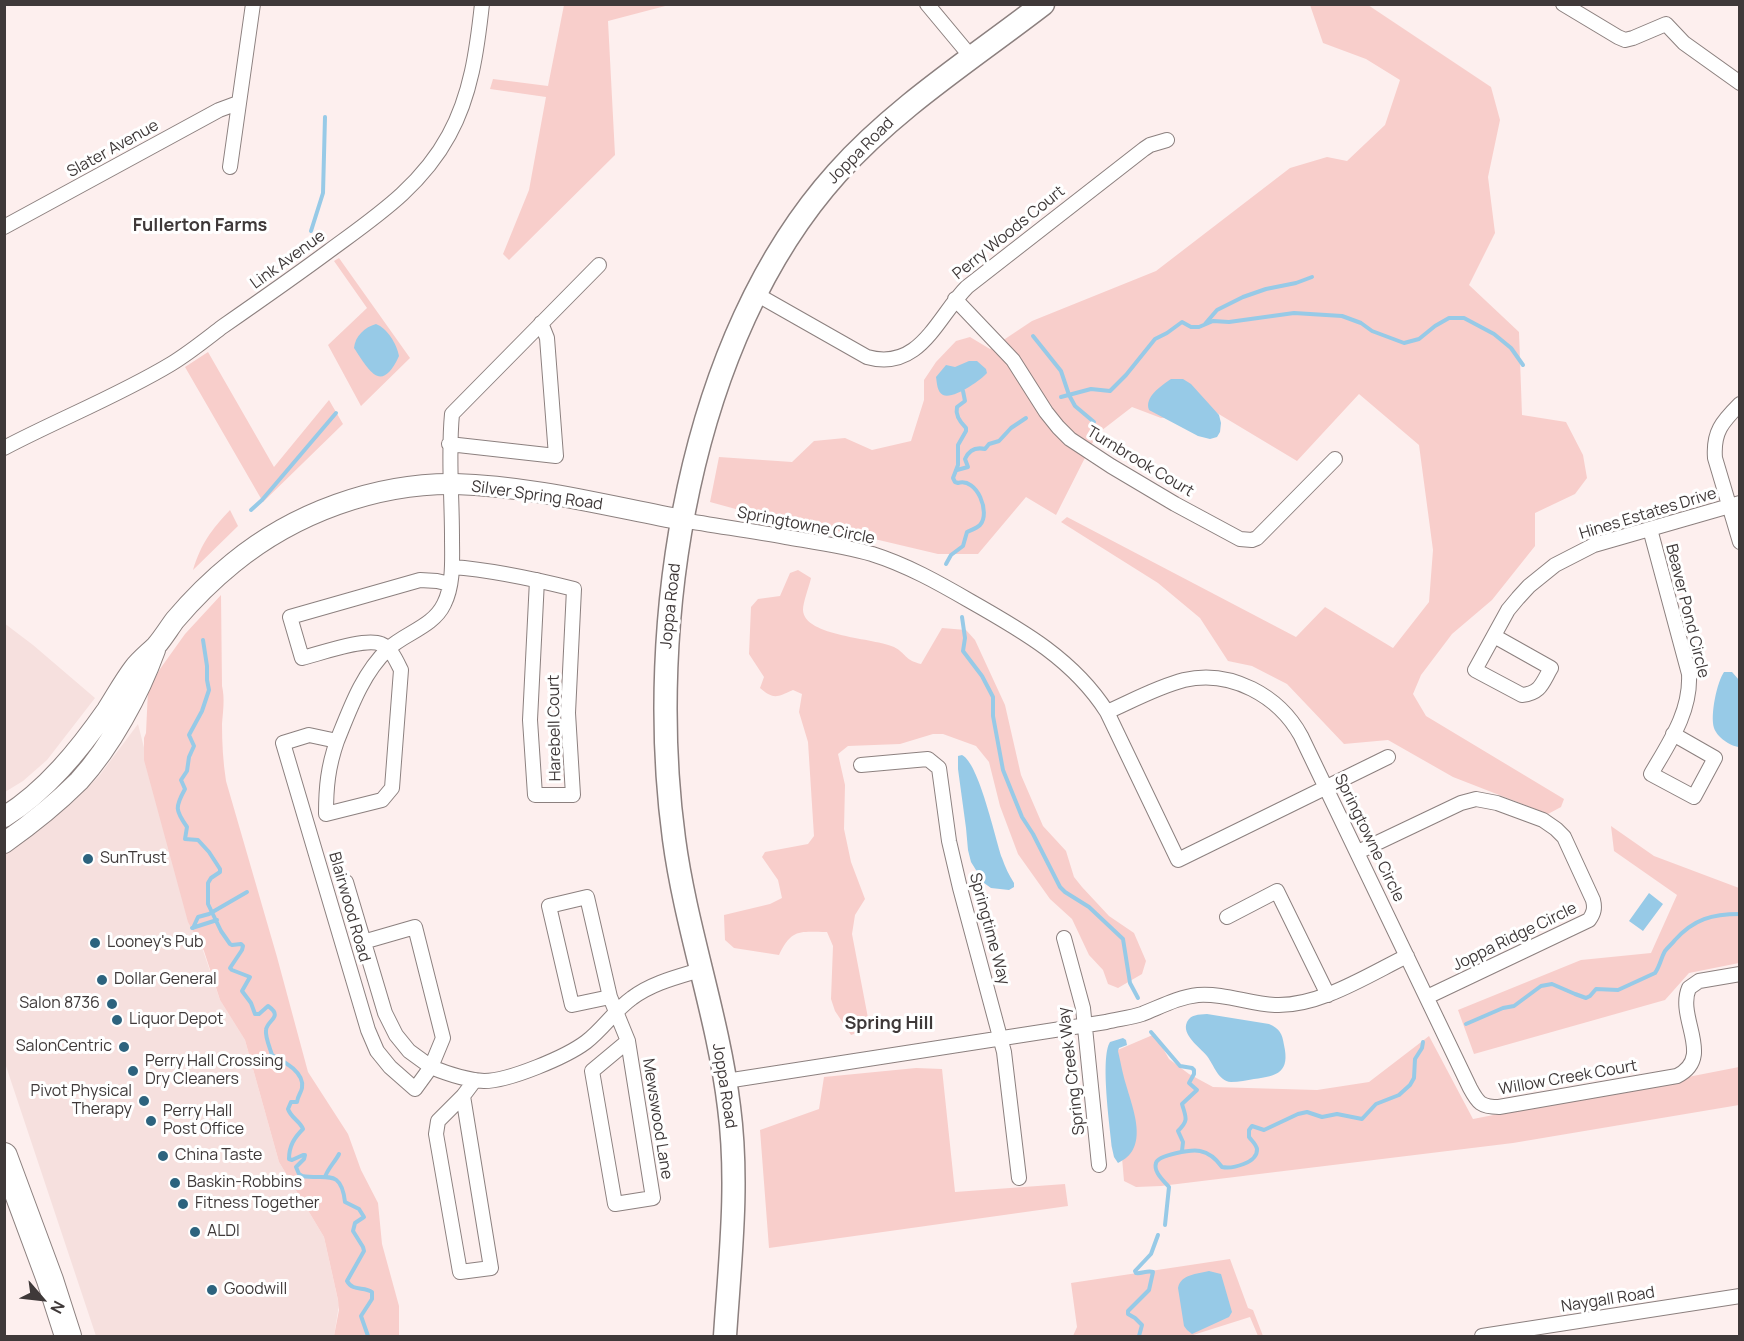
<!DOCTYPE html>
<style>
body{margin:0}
#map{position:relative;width:1744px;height:1341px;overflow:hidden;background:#fdefee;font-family:Manrope,sans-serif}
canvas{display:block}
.frame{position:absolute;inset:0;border:6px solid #3f3939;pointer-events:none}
.north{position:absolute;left:12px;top:1269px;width:60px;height:60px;-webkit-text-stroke:4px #fff;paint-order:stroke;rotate:118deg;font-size:16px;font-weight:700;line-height:24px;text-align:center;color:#3f3939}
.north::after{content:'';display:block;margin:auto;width:21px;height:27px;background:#3f3939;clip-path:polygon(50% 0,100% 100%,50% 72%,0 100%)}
</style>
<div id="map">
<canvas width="1744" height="1341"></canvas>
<div class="frame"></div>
<div class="north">N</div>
</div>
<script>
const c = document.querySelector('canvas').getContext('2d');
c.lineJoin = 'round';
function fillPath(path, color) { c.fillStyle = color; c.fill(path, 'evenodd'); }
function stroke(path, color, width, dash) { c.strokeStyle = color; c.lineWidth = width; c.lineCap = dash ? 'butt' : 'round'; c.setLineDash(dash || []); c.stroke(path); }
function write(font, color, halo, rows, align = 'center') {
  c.font = font + ' Manrope,sans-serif'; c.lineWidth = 6; c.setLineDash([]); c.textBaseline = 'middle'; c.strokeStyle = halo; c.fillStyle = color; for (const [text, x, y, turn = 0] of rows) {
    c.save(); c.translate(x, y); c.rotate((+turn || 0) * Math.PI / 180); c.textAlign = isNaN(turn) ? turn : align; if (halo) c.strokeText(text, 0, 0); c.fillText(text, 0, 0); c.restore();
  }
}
fillPath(new Path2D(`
 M 4,623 L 33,645 L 95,698 L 47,760 L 23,781 L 5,792 Z
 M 138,724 L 174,866 L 220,1000 L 245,1040 L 279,1162 L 324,1237 L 339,1305 L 334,1336 L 96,1336 L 5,1063 L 4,853 L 73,802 L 99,776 Z`), '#f6e0de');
fillPath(new Path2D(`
 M 564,5 L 669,5 L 608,21 L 615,155 L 509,260 L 503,254 L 529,190 L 546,97 L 490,89 L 493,79 L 548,86 Z
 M 1310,5 L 1368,5 L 1491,87 L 1500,120 L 1488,177 L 1495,233 L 1469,285 L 1519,332 L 1522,415 L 1566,422 L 1583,455 L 1587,478 L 1575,494 L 1535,513 L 1535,546 L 1492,600 L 1452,634 L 1421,675 L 1413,694 L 1426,716 L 1564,799 L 1561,807 L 1548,814 L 1453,777 L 1388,740 L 1344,744 L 1287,684 L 1252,666 L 1228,661 L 1200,618 L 1158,583 L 1061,522 L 1067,517 L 1296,637 L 1325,607 L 1393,648 L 1429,602 L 1433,550 L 1419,445 L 1359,394 L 1297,461 L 1197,401 L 1183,417 L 1161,418 L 1132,407 L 1097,434 L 1056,515 L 1026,497 L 978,554 L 938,554 L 866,537 L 743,511 L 710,502 L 719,457 L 792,462 L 814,441 L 845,438 L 872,450 L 911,441 L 924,400 L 924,380 L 936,362 L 956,341 L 970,337 L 990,349 L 1032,321 L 1156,271 L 1290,168 L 1327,157 L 1347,161 L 1385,125 L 1400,80 L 1366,59 L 1323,43 Z
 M 339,258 L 410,358 L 361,406 L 328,345 L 367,308 L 334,261 Z
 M 208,352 L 274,467 L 329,400 L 343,424 L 263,502 L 185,367 Z
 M 230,510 L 238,526 L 193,570 C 201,544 211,530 230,510 Z
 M 798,570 L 811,578 C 809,587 803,602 803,610 C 804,637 876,638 894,647 C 906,653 904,660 921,664 L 942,628 L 966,630 L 975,640 L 1005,705 L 1021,775 L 1043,826 L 1066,851 L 1074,877 L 1082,887 L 1109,916 L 1134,933 L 1146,961 L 1142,974 L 1118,988 L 1108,984 L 1103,970 L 1089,955 L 1072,919 L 1050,899 L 1018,854 L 1000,806 L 989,762 L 976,746 L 943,734 L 933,734 L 900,744 L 848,746 L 838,754 L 845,785 L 844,829 L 851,862 L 865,899 L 855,915 L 852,934 L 868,1018 L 865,1030 L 851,1035 L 835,1011 L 831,999 L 833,946 L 827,932 C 800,932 792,928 779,955 L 734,948 L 725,940 L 724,915 L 770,904 L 782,898 L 778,880 L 762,857 L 765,852 L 808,844 L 814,836 L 808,742 L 799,712 L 802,694 L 793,690 C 777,697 774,700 760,688 L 764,677 L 749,654 L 751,607 L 758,599 L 780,596 L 790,573 Z
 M 221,595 L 222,686 C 225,699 223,711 222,724 C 222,743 223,762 226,781 L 277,957 L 308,1072 L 348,1134 L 361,1170 L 378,1203 L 382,1244 L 399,1306 L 399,1336 L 334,1336 L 339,1310 L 338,1300 L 324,1237 L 279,1162 L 245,1040 L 220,1000 L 204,951 L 188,922 L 144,760 L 144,738 L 146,733 L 148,690 L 160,669 L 185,634 Z
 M 1611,826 L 1654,856 L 1739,888 L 1739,963 L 1689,973 L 1665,1000 L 1474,1054 L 1458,1010 L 1581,960 L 1651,953 L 1677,895 L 1614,851 Z
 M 1155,1034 L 1169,1059 L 1189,1074 L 1213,1087 L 1317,1090 L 1369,1082 L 1429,1036 L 1473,1119 L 1739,1067 L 1739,1105 L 1513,1143 L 1161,1186 L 1136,1187 L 1124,1181 L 1113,1052 Z
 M 916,1068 L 942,1069 L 955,1192 L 1065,1184 L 1068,1206 L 769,1248 L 760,1130 L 819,1109 L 824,1077 Z
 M 1230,1259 L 1248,1308 L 1253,1310 L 1263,1336 L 1258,1336 L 1250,1317 L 1190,1336 L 1073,1336 L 1077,1327 L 1071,1283 Z`), '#f8cecb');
fillPath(new Path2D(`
 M 376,324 C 387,328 397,344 399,356 C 381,395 369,370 354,348 C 355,336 365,327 376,324 Z
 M 969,361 L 977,361 L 986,369 L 987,373 C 981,380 953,400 943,395 C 937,392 937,383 936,377 L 946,365 L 955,367 Z
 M 1171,379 L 1183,379 L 1191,384 L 1219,415 L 1221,423 L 1220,432 L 1217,437 L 1210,439 L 1198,436 L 1149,410 C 1144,397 1161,386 1171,379 Z
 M 1724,672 L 1732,672 L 1739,680 L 1739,747 C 1730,746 1717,737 1714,728 C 1710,715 1717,682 1724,672 Z
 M 962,755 C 979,763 995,838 1002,858 C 1005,867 1009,875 1014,883 L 1014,887 L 1009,890 L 991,888 L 984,883 L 971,862 L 968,850 L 966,828 L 958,769 L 958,756 Z
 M 1649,893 L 1663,904 L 1643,931 L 1629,921 Z
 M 1207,1014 L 1269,1024 C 1280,1029 1282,1033 1284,1045 C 1290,1072 1278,1076 1254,1079 C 1247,1080 1239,1082 1231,1082 C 1218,1081 1214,1065 1207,1056 C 1200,1047 1181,1035 1187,1022 C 1191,1014 1198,1015 1207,1014 Z
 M 1123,1038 L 1126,1040 L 1127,1045 L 1119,1048 L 1118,1051 C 1121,1064 1123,1076 1127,1088 C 1134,1112 1149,1149 1118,1163 L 1114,1157 L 1112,1148 C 1110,1127 1100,1058 1110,1042 Z
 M 1209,1271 L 1221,1274 L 1232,1312 L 1229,1317 L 1192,1334 L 1187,1330 L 1184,1326 L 1178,1288 C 1181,1274 1197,1274 1209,1271 Z`), '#97cae7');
stroke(new Path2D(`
 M 311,231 L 323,193 L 325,117
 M 1205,324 L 1217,310 L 1243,297 L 1266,289 L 1296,283 L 1312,277
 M 1033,336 L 1061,371 L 1069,395 L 1075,406 L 1094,422
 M 1061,397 L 1091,389 L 1110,391 L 1126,375 L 1155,339 L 1167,333 L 1182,322 L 1191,327 L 1199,327 L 1213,321 L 1229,322 L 1294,313 L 1342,316 L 1361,323 L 1372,331 L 1404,343 L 1419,339 L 1435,326 L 1449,318 L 1464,318 L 1494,334 L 1511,348 L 1523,365
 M 957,470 L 968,467 L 965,459 C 969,450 976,447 985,449 L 989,444 L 999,441 L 1011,428 L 1026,418
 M 251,510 L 262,500 L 336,413
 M 946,564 L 951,555 L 963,546 L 967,532 C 971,530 977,528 980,525 C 991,513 977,477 958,483 L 955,482 L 953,478 L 958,465 L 958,445 L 966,431 L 966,428 C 960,422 955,415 957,407 L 965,401 L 963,391
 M 962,617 L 965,638 L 963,651 L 982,676 L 993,697 L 993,716 L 1003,770 L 1022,817 L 1033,834 L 1060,887 L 1065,892 L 1089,907 L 1123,939 L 1130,983 L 1138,998
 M 203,640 L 207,666 L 207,680 L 209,690 L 202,711 L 189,735 L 194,746 L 189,757 L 187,771 L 181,780 L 185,789 C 175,807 175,810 187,827 L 185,839 L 198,840 L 209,852 L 220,869 L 220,872 L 211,878 L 208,883 L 208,904 L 221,931 L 230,944 L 232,945 L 241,944 L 243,946 L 242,950 L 230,968 L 232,970 L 250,977 L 242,991 L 251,1003 L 255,1014 L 259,1014 L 268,1006 C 284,1017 267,1020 266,1030 C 265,1037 270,1048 272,1055 C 283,1061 305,1072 302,1088 C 301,1093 298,1095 297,1102 L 291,1102 L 288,1109 C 291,1118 300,1121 303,1129 C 294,1138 289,1146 289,1159 L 292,1160 L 303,1155 L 305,1155 L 304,1159 L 296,1167 L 299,1174 L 302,1176 C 327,1180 341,1168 345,1202 L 359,1209 L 364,1217 L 355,1223 L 353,1231 L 363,1247 L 364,1251 L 347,1281 C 353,1292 364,1286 372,1292 L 372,1299 L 361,1316 L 368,1336
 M 192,928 L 217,920
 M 193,928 L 198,917 L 209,914 L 247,892
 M 1466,1024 L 1503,1008 L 1514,1006 L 1541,986 L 1552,984 L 1575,994 L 1586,998 L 1590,996 L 1596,989 L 1618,990 L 1655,973 C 1660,966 1661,958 1665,951 C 1668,947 1672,944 1675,940 C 1694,919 1712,914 1740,914
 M 1151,1032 L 1180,1066 L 1192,1068 L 1194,1070 L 1194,1074 L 1189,1083 L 1197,1090 L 1182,1104 C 1186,1118 1189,1120 1178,1131 L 1183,1142 L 1182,1151
 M 325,1177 C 328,1168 335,1162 339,1154
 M 1165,1225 L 1169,1187 C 1164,1181 1153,1172 1156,1163 C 1158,1155 1192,1149 1200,1151 C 1210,1153 1217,1160 1222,1167 C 1232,1169 1258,1163 1257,1149 C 1256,1144 1252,1141 1249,1137 L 1249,1130 L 1252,1126 L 1264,1130 L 1298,1114 L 1307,1112 L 1322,1117 L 1337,1114 L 1362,1119 L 1376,1104 L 1399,1095 L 1410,1085 L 1414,1078 L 1415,1059 L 1422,1048 L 1423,1042
 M 1139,1336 L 1142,1325 L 1135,1318 L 1128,1314 L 1128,1311 L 1149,1290 L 1153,1272 C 1147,1270 1142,1274 1136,1273 L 1135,1271 L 1151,1254 L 1158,1235`), '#97cae7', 4);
const street = new Path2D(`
 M 927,4 L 972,58
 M 1563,4 L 1618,37 L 1625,40 L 1633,38 L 1666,24 L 1684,43 L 1740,83
 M 230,167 L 253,4
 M 4,227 L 219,110 L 238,103
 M 599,265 L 452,414 C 448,455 452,496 452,537 C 452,559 454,584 444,604 C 433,627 405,633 388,649 C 362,674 350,709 337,741 L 309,735 L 283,743 L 368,1030 L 377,1051 L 390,1067 L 415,1089 L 431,1067 C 448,1074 466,1080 484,1081 C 509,1081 566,1057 586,1042 C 603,1029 615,1010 632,998 C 652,983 677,977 700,970
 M 756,294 L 867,357 C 920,372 937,317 967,287 L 1144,149 L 1150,145 L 1167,140
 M 955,299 L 1013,360 L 1046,412 L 1058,427 L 1070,439 L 1111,466 L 1175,504 L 1240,539 L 1252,540 L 1257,538 L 1335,459
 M 1740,404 C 1722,422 1713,432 1715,458 L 1740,542
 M 449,444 L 556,456 L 547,338 L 541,323
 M 4,448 C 59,419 118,396 171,364 C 189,353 205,340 222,327 C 258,302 294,277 329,251 C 375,217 421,187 449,135 C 471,95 477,50 482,4
 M 682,520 C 717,526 752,531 786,537 C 815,542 844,546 872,554 C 907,565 939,583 970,601 C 1023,631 1074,660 1107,712 L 1178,860 L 1388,757
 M 1650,529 L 1689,674 C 1691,712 1669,743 1651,774 L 1694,797 L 1715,758 L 1673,734
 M 452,567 C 494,570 534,579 574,589 L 568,713 L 573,795 L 535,795 L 530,720 L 537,580
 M 1494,636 L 1551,668 C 1542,683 1541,693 1522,695 L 1475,670 L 1508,610 L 1518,598 L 1529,586 L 1555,565 L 1594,545 L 1740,503
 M 1107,712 C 1132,701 1157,687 1184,680 C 1231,669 1279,696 1301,736 L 1470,1088 C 1478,1103 1481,1107 1499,1107 L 1677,1076 C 1715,1057 1676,1018 1689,988 L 1699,981 L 1740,974
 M 337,741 C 328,767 326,787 326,814 L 382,800 L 392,788 L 401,670 C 396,660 391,648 381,644 C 365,637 319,654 302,658 L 290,617 L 420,580 L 437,581 L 450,584
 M 861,765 L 928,759 L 939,768 L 949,841 L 960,888 L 1004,1052 L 1019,1178
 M 1358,852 L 1461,803 L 1476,799 L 1497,803 L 1543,820 L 1556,829 L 1564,837 L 1593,900 C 1595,908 1594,913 1589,920 L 1427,997
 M 346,882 L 385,1013 L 396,1035 L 409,1051 L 431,1067 L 443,1038 L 415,927 L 363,942
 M 1227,917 L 1277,891 L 1328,995
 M 1064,938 L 1083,1008 L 1099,1165
 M 610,997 L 572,1005 L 549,906 L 587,897 L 610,997 L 628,1041 L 653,1198 L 615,1204 L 592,1071 L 628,1041
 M 726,1081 L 1106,1022 C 1117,1019 1130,1018 1142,1014 C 1160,1007 1178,997 1198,995 C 1225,993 1249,1004 1275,1005 C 1319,1007 1368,975 1407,956
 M 463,1096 L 491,1268 L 460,1272 L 436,1134 L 438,1121 L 463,1096 L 475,1080
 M 1482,1336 L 1740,1296`);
const secondary = new Path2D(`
 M 4,817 C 46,791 79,750 107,710 C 116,696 124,681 134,668 C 140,660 149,653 156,646 C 163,638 169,628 175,620 C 192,600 212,580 233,563 C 294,513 376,483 455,484 C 531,486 608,506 682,520
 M 4,843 C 31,824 56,804 79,781 C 111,746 139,694 155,650`);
const primary = new Path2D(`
 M 725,1336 C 730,1260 739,1183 729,1107 C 718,1016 686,929 674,839 C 645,624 688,339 837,173 C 896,107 973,58 1043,4`);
const highway = new Path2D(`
 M 4,1156 L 50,1280 L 68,1336`);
stroke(street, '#8c807f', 16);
stroke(secondary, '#8c807f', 22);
stroke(primary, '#8c807f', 25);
stroke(highway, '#8c807f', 28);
stroke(street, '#fff', 14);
stroke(secondary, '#fff', 20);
stroke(primary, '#fff', 22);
stroke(highway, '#fff', 26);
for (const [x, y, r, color] of [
 [88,859,6,"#2d637e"],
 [95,943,6,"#2d637e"],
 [102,980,6,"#2d637e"],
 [112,1004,6,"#2d637e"],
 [117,1020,6,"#2d637e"],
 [124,1047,6,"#2d637e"],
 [133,1071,6,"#2d637e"],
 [144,1101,6,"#2d637e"],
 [151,1121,6,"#2d637e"],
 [163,1156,6,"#2d637e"],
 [175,1183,6,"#2d637e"],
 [183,1204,6,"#2d637e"],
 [195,1232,6,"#2d637e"],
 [212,1290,6,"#2d637e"]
]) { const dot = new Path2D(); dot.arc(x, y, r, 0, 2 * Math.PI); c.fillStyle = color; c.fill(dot); stroke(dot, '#fff', 2); }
write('16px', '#3f3939', '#fff', [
 ["Slater Avenue",113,149,-29],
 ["Joppa Road",861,151,-45],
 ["Perry Woods Court",1009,233,-39],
 ["Link Avenue",288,260,-36],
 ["Turnbrook Court",1140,462,31],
 ["Silver Spring Road",537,496,8],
 ["Hines Estates Drive",1648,514,-17],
 ["Springtowne Circle",806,526,11],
 ["Joppa Road",671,606,-84],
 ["Beaver Pond Circle",1687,611,76],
 ["Harebell Court",555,728,-91],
 ["Springtowne Circle",1369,838,64],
 ["Blairwood Road",349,907,74],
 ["Springtime Way",989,929,75],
 ["Joppa Ridge Circle",1515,937,-26],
 ["Spring Creek Way",1072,1071,-97],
 ["Willow Creek Court",1568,1078,-10],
 ["Joppa Road",724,1086,81],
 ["Mewswood Lane",657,1119,81],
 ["Naygall Road",1608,1300,-9]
]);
write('16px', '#3f3939', '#fff', [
 ["SunTrust",100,859],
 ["Looney's Pub",107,943],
 ["Dollar General",114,980],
 ["Salon 8736",100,1004,"right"],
 ["Liquor Depot",129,1020],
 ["SalonCentric",112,1047,"right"],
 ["Perry Hall Crossing",145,1062],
 ["Dry Cleaners",145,1080],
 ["Pivot Physical",132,1092,"right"],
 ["Therapy",132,1110,"right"],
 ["Perry Hall",163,1112],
 ["Post Office",163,1130],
 ["China Taste",175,1156],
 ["Baskin-Robbins",187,1183],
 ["Fitness Together",195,1204],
 ["ALDI",207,1232],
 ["Goodwill",224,1290]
], 'left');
write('bold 18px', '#3f3939', '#fff', [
 ["Fullerton Farms",200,226],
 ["Spring Hill",889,1024]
]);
</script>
